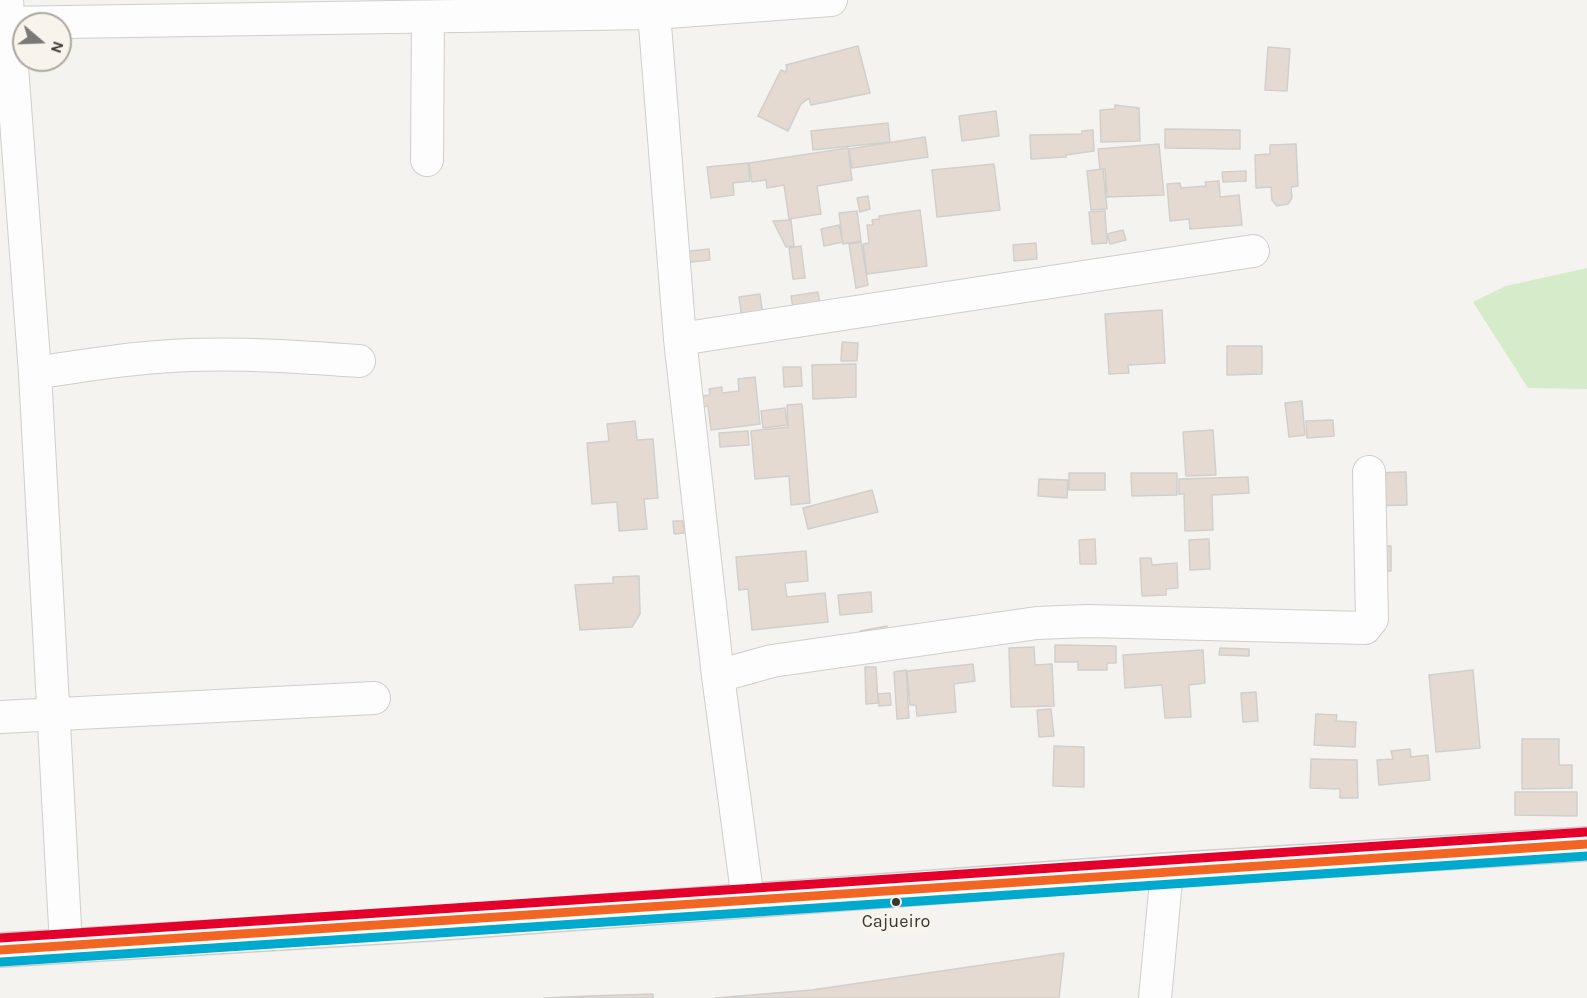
<!DOCTYPE html>
<style>
body{margin:0}
#map{position:relative;width:1587px;height:998px;overflow:hidden;background:#f5f3ef;font-family:Karla,sans-serif}
canvas{display:block}
.north{position:absolute;left:12px;top:12px;width:60px;height:60px;box-sizing:border-box;background:#f8f4ec;border:2px solid #aba8a2;border-radius:50%;rotate:109deg;font-size:16px;font-weight:700;line-height:24px;text-align:center;color:#383734}
.north::after{content:'';display:block;margin:auto;width:21px;height:27px;background:#7a7975;clip-path:polygon(50% 0,100% 100%,50% 72%,0 100%)}
</style>
<div id="map">
<canvas width="1587" height="998"></canvas>
<div class="north">N</div>
</div>
<script>
const c = document.querySelector('canvas').getContext('2d');
c.lineJoin = 'round';
function fillPath(path, color) { c.fillStyle = color; c.fill(path, 'evenodd'); }
function stroke(path, color, width, dash) { c.strokeStyle = color; c.lineWidth = width; c.lineCap = dash ? 'butt' : 'round'; c.setLineDash(dash || []); c.stroke(path); }
function write(font, color, halo, rows, align = 'center') {
  c.font = font + ' Karla,sans-serif'; c.lineWidth = 6; c.setLineDash([]); c.textBaseline = 'middle'; c.strokeStyle = halo; c.fillStyle = color; for (const [text, x, y, turn = 0] of rows) {
    c.save(); c.translate(x, y); c.rotate((+turn || 0) * Math.PI / 180); c.textAlign = isNaN(turn) ? turn : align; if (halo) c.strokeText(text, 0, 0); c.fillText(text, 0, 0); c.restore();
  }
}
fillPath(new Path2D(`
 M 1587,268 L 1587,389 L 1528,388 L 1473,302 L 1506,286 Z`), '#d6ebc9');
const building = new Path2D(`
 M 858,46 L 870,93 L 811,105 L 809,98 L 801,104 L 788,131 L 758,116 L 781,70 L 785,72 L 787,69 L 786,65 Z
 M 1268,47 L 1290,49 L 1287,91 L 1265,90 Z
 M 1115,105 L 1139,108 L 1140,141 L 1101,142 L 1100,110 L 1115,109 Z
 M 996,111 L 999,136 L 962,141 L 959,116 Z
 M 888,123 L 890,142 L 813,150 L 811,131 Z
 M 1165,129 L 1240,130 L 1240,149 L 1165,148 Z
 M 1093,130 L 1094,151 L 1066,155 L 1066,157 L 1031,159 L 1030,135 L 1082,134 L 1082,131 Z
 M 925,137 L 928,157 L 852,168 L 849,149 Z
 M 1159,144 L 1164,195 L 1107,197 L 1105,169 L 1100,169 L 1098,149 Z
 M 1296,144 L 1298,186 L 1291,187 L 1292,198 L 1288,204 L 1277,206 L 1272,200 L 1271,187 L 1256,188 L 1255,155 L 1270,154 L 1270,145 Z
 M 848,148 L 852,180 L 817,186 L 821,214 L 789,219 L 784,185 L 767,188 L 766,180 L 752,182 L 749,163 Z
 M 748,163 L 750,181 L 733,183 L 734,195 L 711,198 L 707,167 Z
 M 994,164 L 1000,210 L 937,217 L 932,170 Z
 M 1103,169 L 1107,209 L 1091,210 L 1087,171 Z
 M 1246,171 L 1246,181 L 1223,182 L 1222,172 Z
 M 1219,181 L 1220,197 L 1239,195 L 1242,225 L 1190,229 L 1189,219 L 1170,221 L 1167,184 L 1180,183 L 1181,188 L 1206,186 L 1205,182 Z
 M 868,196 L 870,209 L 860,212 L 857,198 Z
 M 920,210 L 927,266 L 867,274 L 863,244 L 869,243 L 867,225 L 873,225 L 872,220 L 879,219 L 879,216 Z
 M 857,211 L 861,241 L 843,244 L 839,213 Z
 M 1105,211 L 1107,243 L 1092,244 L 1089,212 Z
 M 791,220 L 794,246 L 786,247 L 773,221 Z
 M 839,225 L 843,242 L 824,246 L 821,229 Z
 M 1123,230 L 1126,240 L 1110,244 L 1107,234 Z
 M 861,242 L 868,285 L 856,288 L 849,244 Z
 M 1036,243 L 1037,259 L 1014,261 L 1013,245 Z
 M 801,246 L 805,278 L 793,279 L 789,248 Z
 M 709,249 L 710,260 L 683,263 L 681,252 Z
 M 818,292 L 820,304 L 793,308 L 791,296 Z
 M 760,294 L 763,316 L 742,319 L 739,297 Z
 M 1162,310 L 1165,363 L 1128,365 L 1129,373 L 1109,374 L 1105,314 Z
 M 842,342 L 858,343 L 857,361 L 841,361 Z
 M 1227,346 L 1262,346 L 1262,374 L 1227,375 Z
 M 856,364 L 856,397 L 813,399 L 812,365 Z
 M 783,367 L 801,367 L 802,386 L 784,387 Z
 M 755,377 L 760,424 L 711,430 L 708,406 L 703,407 L 702,396 L 710,395 L 709,389 L 722,387 L 722,393 L 739,391 L 738,379 Z
 M 1302,401 L 1305,435 L 1289,437 L 1285,403 Z
 M 802,404 L 810,503 L 791,505 L 789,476 L 755,479 L 751,431 L 788,427 L 787,405 Z
 M 785,408 L 787,425 L 763,428 L 761,411 Z
 M 1333,420 L 1334,436 L 1307,438 L 1306,421 Z
 M 635,421 L 637,440 L 653,439 L 658,498 L 644,499 L 647,529 L 619,531 L 617,502 L 592,504 L 587,443 L 609,441 L 607,424 Z
 M 1213,430 L 1216,475 L 1186,476 L 1183,432 Z
 M 748,431 L 749,445 L 720,447 L 719,433 Z
 M 1406,472 L 1407,505 L 1372,506 L 1371,473 Z
 M 1069,473 L 1105,473 L 1105,490 L 1069,490 Z
 M 1131,473 L 1177,473 L 1177,495 L 1132,496 Z
 M 1248,477 L 1249,493 L 1212,495 L 1213,530 L 1185,531 L 1184,494 L 1179,494 L 1179,479 Z
 M 1039,479 L 1068,480 L 1067,498 L 1038,496 Z
 M 872,490 L 878,512 L 808,529 L 803,508 Z
 M 673,521 L 683,521 L 684,533 L 674,534 Z
 M 1095,539 L 1096,564 L 1080,564 L 1079,540 Z
 M 1209,539 L 1210,569 L 1190,570 L 1189,540 Z
 M 1373,546 L 1391,546 L 1391,571 L 1373,571 Z
 M 806,551 L 808,581 L 785,583 L 787,597 L 825,593 L 828,622 L 752,630 L 748,589 L 739,590 L 736,557 Z
 M 1140,558 L 1151,558 L 1152,565 L 1177,563 L 1178,588 L 1166,589 L 1166,595 L 1142,596 Z
 M 639,576 L 640,614 L 632,627 L 580,630 L 575,585 L 613,583 L 613,577 Z
 M 871,592 L 872,612 L 840,615 L 838,595 Z
 M 887,626 L 889,636 L 862,641 L 860,631 Z
 M 1055,645 L 1116,646 L 1116,663 L 1107,663 L 1107,670 L 1078,670 L 1078,662 L 1055,662 Z
 M 1034,647 L 1035,665 L 1052,664 L 1054,706 L 1011,707 L 1009,648 Z
 M 1220,648 L 1249,649 L 1249,656 L 1219,655 Z
 M 1203,650 L 1205,683 L 1189,685 L 1191,717 L 1165,718 L 1162,685 L 1125,688 L 1123,655 Z
 M 973,664 L 975,681 L 954,684 L 956,712 L 917,716 L 916,705 L 910,705 L 907,671 Z
 M 865,667 L 876,667 L 878,703 L 866,704 Z
 M 906,670 L 909,718 L 897,719 L 894,672 Z
 M 1473,670 L 1480,748 L 1436,752 L 1429,675 Z
 M 1256,692 L 1258,721 L 1243,722 L 1241,693 Z
 M 890,693 L 891,705 L 879,706 L 878,694 Z
 M 1051,709 L 1054,736 L 1039,737 L 1037,710 Z
 M 1316,714 L 1337,715 L 1336,721 L 1356,722 L 1355,747 L 1314,745 Z
 M 1522,739 L 1559,739 L 1559,765 L 1572,765 L 1572,788 L 1522,789 Z
 M 1054,746 L 1084,747 L 1084,787 L 1053,786 Z
 M 1410,749 L 1411,757 L 1428,755 L 1430,780 L 1379,785 L 1377,760 L 1393,759 L 1391,751 Z
 M 1311,759 L 1357,760 L 1358,798 L 1340,798 L 1340,789 L 1310,788 Z
 M 1515,792 L 1577,792 L 1577,816 L 1515,815 Z
 M 1064,953 L 1059,998 L 715,998 L 812,990 Z
 M 653,994 L 653,998 L 544,998 L 589,996 Z`);
fillPath(building, '#e4dad2');
stroke(building, '#d1cfcc', 1.5);
const minor = new Path2D(`
 M 7,0 L 35,373 L 66,945
 M 653,0 L 680,339 L 718,676 L 748,900
 M 0,23 L 654,13 L 831,0
 M 427,160 L 428,17
 M 680,339 L 1253,251
 M 35,373 C 86,365 137,357 189,355 C 246,353 302,357 359,361
 M 718,676 L 772,661 L 1037,623 L 1087,621 L 1365,628 L 1372,619 L 1369,472
 M 0,717 L 374,698
 M 1155,998 L 1167,870`);
const major = new Path2D(`
 M 0,950 L 429,924 L 1167,870 L 1587,844`);
stroke(minor, '#d0cecb', 34);
stroke(major, '#d0cecb', 36);
stroke(minor, '#fefdfd', 32);
stroke(major, '#fefdfd', 33);
stroke(new Path2D(`
 M 0,950 C 529,918 1058,877 1587,844`), '#f26522', 9);
stroke(new Path2D(`
 M 1,962 C 530,930 1058,889 1587,856`), '#00a9ce', 9);
stroke(new Path2D(`
 M 0,938 C 529,906 1057,865 1586,832`), '#e4002b', 9);
for (const [x, y, r, color] of [
 [896,902,5,"#383734"]
]) { const dot = new Path2D(); dot.arc(x, y, r, 0, 2 * Math.PI); c.fillStyle = color; c.fill(dot); stroke(dot, '#f8f4ec', 2); }
write('18px', '#383734', '#f8f4ec', [
 ["Cajueiro",896,922]
]);
</script>
